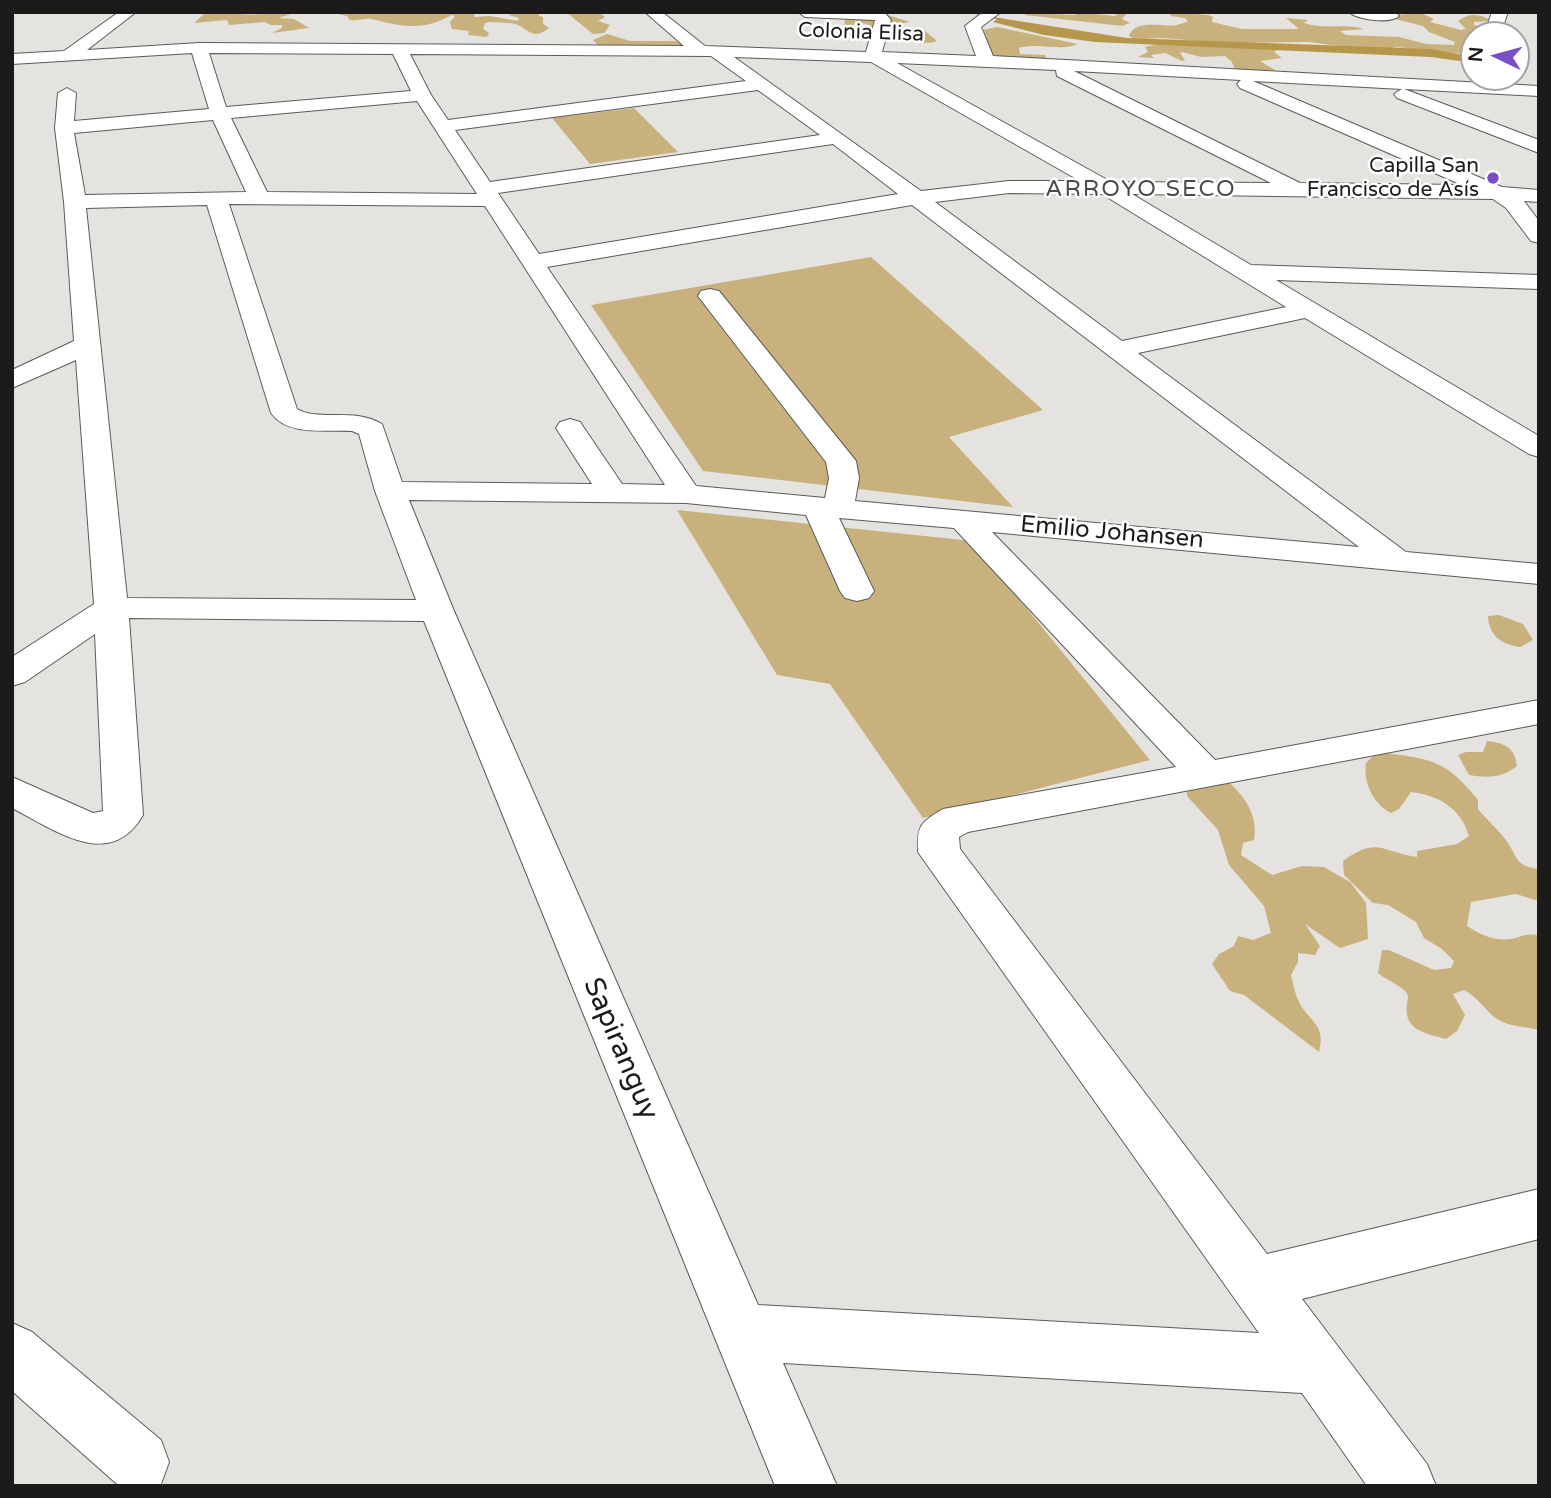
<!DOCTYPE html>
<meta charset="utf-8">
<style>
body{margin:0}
#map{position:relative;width:1551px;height:1498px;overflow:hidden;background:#e5e3df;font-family:"Varela Round",sans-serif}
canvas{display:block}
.frame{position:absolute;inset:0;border:14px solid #1c1b1a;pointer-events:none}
.north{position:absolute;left:1460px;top:21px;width:70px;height:70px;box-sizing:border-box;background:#fff;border:2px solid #a4a4a3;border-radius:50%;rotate:275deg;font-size:19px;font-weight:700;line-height:28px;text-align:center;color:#1c1b1a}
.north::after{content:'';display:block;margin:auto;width:24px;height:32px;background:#7a4ec7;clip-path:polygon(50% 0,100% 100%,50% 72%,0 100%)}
</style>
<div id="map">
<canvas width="1551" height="1498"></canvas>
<div class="frame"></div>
<div class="north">N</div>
</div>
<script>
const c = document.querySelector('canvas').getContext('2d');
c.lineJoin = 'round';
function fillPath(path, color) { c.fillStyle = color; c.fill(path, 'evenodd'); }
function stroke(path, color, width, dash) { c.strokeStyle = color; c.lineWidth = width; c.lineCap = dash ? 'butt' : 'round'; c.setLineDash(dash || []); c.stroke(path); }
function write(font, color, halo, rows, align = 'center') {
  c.font = font + ' "Varela Round",sans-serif'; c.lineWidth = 5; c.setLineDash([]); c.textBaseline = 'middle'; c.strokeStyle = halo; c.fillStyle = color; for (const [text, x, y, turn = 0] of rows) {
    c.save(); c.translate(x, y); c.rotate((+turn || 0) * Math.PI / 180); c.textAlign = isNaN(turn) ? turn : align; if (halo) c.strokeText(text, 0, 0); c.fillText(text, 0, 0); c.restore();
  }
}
fillPath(new Path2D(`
 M 206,12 L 246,12 L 240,14 C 249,16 285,12 298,12 L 278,18 L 294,19 L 309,28 L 272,33 L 282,28 L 282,25 L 271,25 L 265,22 L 229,25 L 227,20 L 194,23 Z
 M 331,12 L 475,12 L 474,17 L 490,16 L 518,21 L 519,18 L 509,15 L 510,13 L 539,12 L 539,16 L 543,17 L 543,24 L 549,28 C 534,40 530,31 518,25 C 513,22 498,23 490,22 L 485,23 L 483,29 L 489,33 L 487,37 L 468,35 L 469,31 L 452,29 L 450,22 L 455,16 L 452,15 C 423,31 402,27 372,19 C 365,18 356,21 350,20 L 347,16 Z
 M 566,12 L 599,12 L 605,17 L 598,21 L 610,25 L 604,33 L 593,34 Z
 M 1077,12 L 1114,16 L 1117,15 L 1115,12 L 1128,12 L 1122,19 L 1130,23 L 1122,26 L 1025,15 L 1026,13 L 1075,15 Z
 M 1169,12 L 1208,15 L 1213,17 L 1212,22 L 1242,29 L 1299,29 L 1286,18 L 1308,20 L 1304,23 C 1324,30 1344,23 1364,29 L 1340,31 L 1346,35 L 1399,37 L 1426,44 L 1454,45 L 1455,42 L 1429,32 L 1423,26 L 1395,19 L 1395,15 L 1433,12 L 1423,14 L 1434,19 L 1430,22 L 1461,30 L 1466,29 L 1458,21 C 1470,12 1480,14 1492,21 L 1474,22 L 1474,25 L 1489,30 L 1487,35 L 1474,35 L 1474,55 L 1396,47 L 1382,50 L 1354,48 L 1309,42 L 1219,43 L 1164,38 L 1134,39 L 1129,36 C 1136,18 1162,28 1177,25 C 1181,24 1184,22 1188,22 L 1185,18 L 1171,16 Z
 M 884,14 L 910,22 L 887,26 L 924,30 L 937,41 C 929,45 912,41 901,42 C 895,36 864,22 855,21 L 854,25 L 844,25 L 845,20 Z
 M 997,27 L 1078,44 C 1061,52 1038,42 1019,48 L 1020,54 L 1045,55 L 1047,59 L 999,59 L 991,55 L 990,47 L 982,39 L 987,37 L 983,30 Z
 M 607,34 L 630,41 L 675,41 L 690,47 L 599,46 L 593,40 Z
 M 1159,44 L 1278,49 L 1274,52 L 1282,58 L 1260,61 L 1275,70 L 1261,72 L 1235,70 L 1232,62 L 1225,56 L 1201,57 L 1182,52 L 1180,53 L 1185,60 L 1182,61 L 1165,53 L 1151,55 L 1154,58 L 1138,57 L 1148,52 L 1145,47 Z
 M 634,108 L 678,152 L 590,164 L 552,118 Z
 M 871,257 L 1043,410 L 949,437 L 1013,507 L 703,471 L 591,305 Z
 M 677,510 L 972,541 L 1150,760 L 923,818 L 830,684 L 777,675 Z
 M 1499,615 L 1523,624 L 1533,640 L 1520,647 C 1501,644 1489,636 1488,616 Z
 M 1487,741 C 1504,743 1515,747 1517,766 C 1502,778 1488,778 1469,775 L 1458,755 L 1466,752 L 1483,752 Z
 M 1377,752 C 1428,759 1444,757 1478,800 L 1478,809 C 1487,820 1500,831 1508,843 C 1518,859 1516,866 1539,869 L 1539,901 L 1516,894 L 1471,902 L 1467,926 C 1481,935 1494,941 1511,939 C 1521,937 1528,932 1539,936 L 1539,1030 C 1524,1026 1507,1027 1494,1017 C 1483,1007 1477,997 1464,990 L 1453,994 L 1465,1015 L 1457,1031 L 1446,1039 C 1424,1033 1403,1030 1407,1003 C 1408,999 1409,996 1406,992 C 1401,986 1385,979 1378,973 L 1382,950 L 1389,950 L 1434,970 L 1451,968 L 1454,961 L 1442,949 L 1424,938 L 1416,922 L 1388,905 L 1373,903 L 1344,875 L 1343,861 C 1378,836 1381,852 1417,857 L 1417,851 L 1457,844 L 1469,836 C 1461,808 1438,795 1411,792 L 1399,809 L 1391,813 C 1373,804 1363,782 1366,763 Z
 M 1221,775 C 1241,792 1259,812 1254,840 L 1243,843 L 1241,855 L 1272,875 L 1302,866 L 1324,867 L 1350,882 L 1366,903 L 1368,939 L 1340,948 L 1305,924 L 1320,946 L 1315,955 L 1298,953 L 1298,962 L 1291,975 C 1293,984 1295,994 1299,1002 C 1310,1023 1326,1024 1319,1052 L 1244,995 L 1230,991 L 1212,964 L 1219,954 L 1234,946 L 1238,936 L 1253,940 L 1271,933 L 1264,906 L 1229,865 L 1218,830 L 1187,796 L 1186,784 Z`), '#c8b17d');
fillPath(new Path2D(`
 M 999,18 L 1127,38 L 1431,49 L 1474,57 L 1474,63 L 1431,57 L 1095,42 L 1044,35 L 993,22 Z`), '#b6964a');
fillPath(new Path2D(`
 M 967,12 L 975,12 L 1011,21 L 1009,22 Z`), '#b6964a');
const minor = new Path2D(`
 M 119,12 L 136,12 L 87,50 L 199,43 L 684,46 L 645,12 L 662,12 L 705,46 L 866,52 L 875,20 L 805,17 L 798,12 L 884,12 L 891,20 L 882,52 L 976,56 L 965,26 L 983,12 L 1001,12 L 981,27 L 993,56 L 1539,86 L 1539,96 L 1404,89 L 1539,140 L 1539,153 L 1397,98 L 1394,94 L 1402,89 L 1253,81 L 1502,187 L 1539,190 L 1539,202 L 1524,201 L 1539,221 L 1539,243 L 1531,241 L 1506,208 L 1493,199 L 1132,194 L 1251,265 L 1539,275 L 1539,289 L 1276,280 L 1539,436 L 1539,457 L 1529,454 L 1305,318 L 1138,353 L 1406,552 L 1539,564 L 1539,584 L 992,532 L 1215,760 L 1539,700 L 1539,724 L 968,832 L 959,837 L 960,849 L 1267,1254 L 1539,1189 L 1539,1239 L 1302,1299 L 1427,1464 L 1436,1486 L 1367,1486 L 1302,1393 L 783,1363 L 837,1486 L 775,1486 L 424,621 L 129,618 L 143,815 C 110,872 55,830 12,808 L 12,777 L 93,813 L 103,811 L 95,634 L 25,682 L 12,686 L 12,657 L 94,604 L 76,360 L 12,388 L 12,370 L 74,341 L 64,202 L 55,128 L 58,93 L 67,88 L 76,93 L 74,121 L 209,109 L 192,53 L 12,64 L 12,54 L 64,51 ZM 209,53 L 393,54 L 411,91 L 226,107 ZM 410,54 L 711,56 L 746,81 L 448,120 L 431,95 ZM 734,57 L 871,62 L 1080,181 L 1009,181 L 921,191 ZM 897,63 L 1056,70 L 1057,76 L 1271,183 L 1111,182 ZM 1074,71 L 1241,80 L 1237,84 L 1240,88 L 1462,185 L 1300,183 ZM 758,90 L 820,135 L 490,182 L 455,130 ZM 417,101 L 477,194 L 267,192 L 231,118 ZM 213,120 L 246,192 L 85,195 L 74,133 ZM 833,144 L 898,194 L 539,254 L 498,193 ZM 1009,193 L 1102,194 L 1286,307 L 1122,341 L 935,202 ZM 229,204 L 485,206 L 665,485 L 622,484 L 580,422 L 570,419 L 560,422 L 556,428 L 592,484 L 402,482 L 382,424 C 353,407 320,422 297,409 ZM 207,205 L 271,413 C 288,437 327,429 352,431 L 359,434 L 375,491 L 416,600 L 127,598 L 86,208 ZM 912,205 L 1359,547 L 855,501 L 859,478 L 856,461 L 719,291 L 710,289 L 701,291 L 698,296 L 826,462 L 829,478 L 825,498 L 696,486 L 547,267 ZM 409,500 L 686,503 L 806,515 L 840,591 L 845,598 L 857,601 L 869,598 L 874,591 L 839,518 L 954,528 L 1176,767 L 943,809 C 920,823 917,825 918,852 L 1259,1333 L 758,1305 L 454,611 Z
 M 1349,12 L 1395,12 L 1399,16 C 1390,24 1358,20 1349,12 Z
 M 1492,12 L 1508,12 L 1500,35 L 1484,35 Z
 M 12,1323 L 32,1332 L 161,1440 L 169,1462 L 161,1484 L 155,1486 L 117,1484 L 12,1391 Z`);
stroke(minor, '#5d5b58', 2);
fillPath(minor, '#fff');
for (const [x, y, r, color] of [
 [1493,178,7,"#7a4ec7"]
]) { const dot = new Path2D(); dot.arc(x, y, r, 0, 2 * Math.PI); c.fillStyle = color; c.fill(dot); stroke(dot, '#fff', 2.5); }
write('21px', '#1c1b1a', '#fff', [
 ["Colonia Elisa",861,33,2]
]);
write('21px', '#1c1b1a', '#fff', [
 ["Capilla San",1479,166],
 ["Francisco de Asís",1479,190]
], 'right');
c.letterSpacing = '2px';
write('23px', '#4b4a46', '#fff', [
 ["ARROYO SECO",1141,190]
]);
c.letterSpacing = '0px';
write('24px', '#1c1b1a', '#fff', [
 ["Emilio Johansen",1112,533,5]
]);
write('28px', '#1c1b1a', '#fff', [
 ["Sapiranguy",620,1049,67]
]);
</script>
